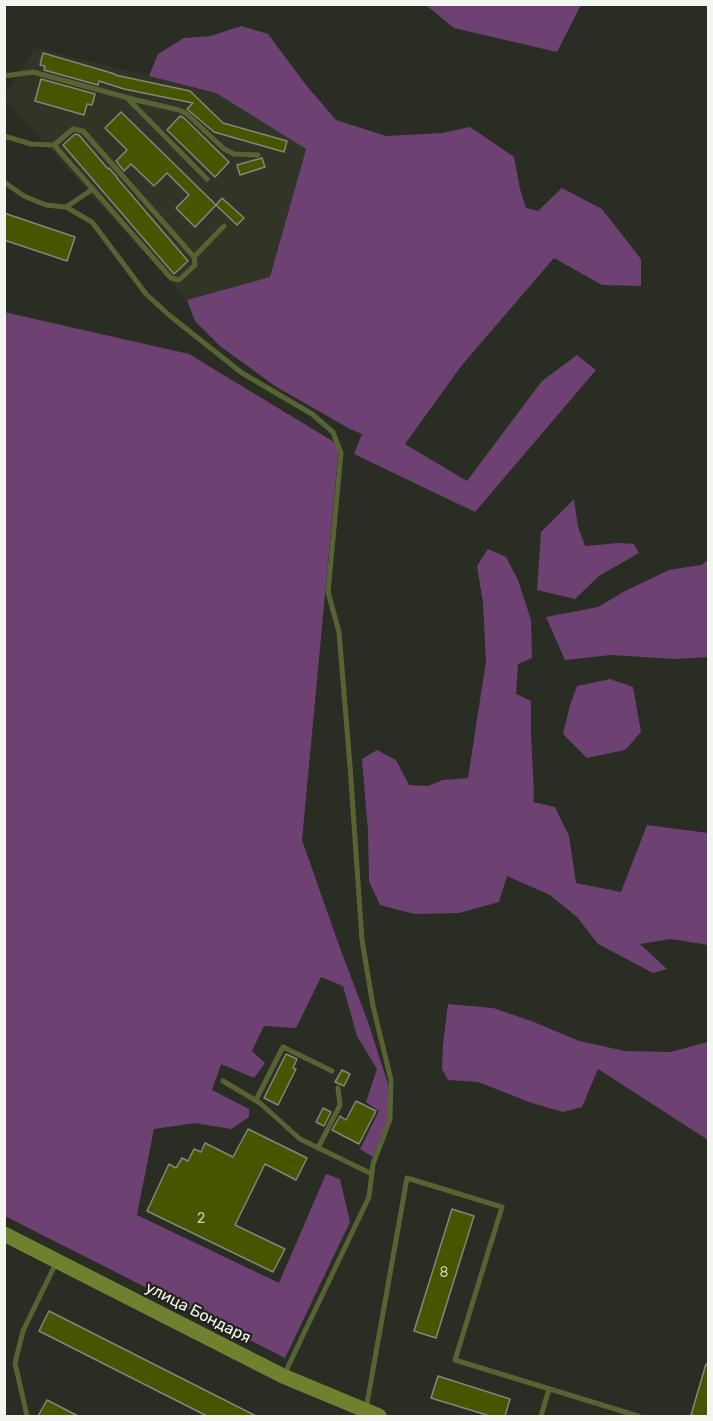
<!DOCTYPE html>
<meta charset="utf-8">
<style>
body{margin:0}
#map{position:relative;width:713px;height:1421px;overflow:hidden;background:#2a2d24;font-family:Rubik,sans-serif}
canvas{display:block}
.frame{position:absolute;inset:0;border:6px solid #f3f5ef;pointer-events:none}
</style>
<div id="map">
<canvas width="713" height="1421"></canvas>
<div class="frame"></div>
</div>
<script>
const c = document.querySelector('canvas').getContext('2d');
c.lineJoin = 'round';
function fillPath(path, color) { c.fillStyle = color; c.fill(path, 'evenodd'); }
function stroke(path, color, width, dash) { c.strokeStyle = color; c.lineWidth = width; c.lineCap = dash ? 'butt' : 'round'; c.setLineDash(dash || []); c.stroke(path); }
function write(font, color, halo, rows, align = 'center') {
  c.font = font + ' Rubik,sans-serif'; c.lineWidth = 4.5; c.setLineDash([]); c.textBaseline = 'middle'; c.strokeStyle = halo; c.fillStyle = color; for (const [text, x, y, turn = 0] of rows) {
    c.save(); c.translate(x, y); c.rotate((+turn || 0) * Math.PI / 180); c.textAlign = isNaN(turn) ? turn : align; if (halo) c.strokeText(text, 0, 0); c.fillText(text, 0, 0); c.restore();
  }
}
fillPath(new Path2D(`
 M 35,48 L 216,93 L 306,149 L 270,277 L 187,300 L 5,100 L 4,98 Z`), '#313526');
fillPath(new Path2D(`
 M 426,5 L 581,5 L 557,52 L 454,28 Z
 M 241,26 L 268,34 L 306,85 L 336,120 L 386,136 L 442,133 L 470,127 L 514,157 L 520,189 L 526,208 L 538,211 L 562,188 L 602,209 L 641,259 L 641,286 L 602,285 L 554,258 L 462,365 L 405,444 L 467,481 L 542,381 L 577,355 L 596,370 L 475,512 L 354,454 L 362,434 L 350,429 L 275,386 L 220,346 L 195,321 L 187,300 L 270,277 L 306,149 L 216,93 L 149,76 L 158,54 L 184,38 L 211,36 Z
 M 4,312 L 189,354 L 339,445 L 302,840 L 341,951 L 367,1019 L 388,1084 L 388,1118 L 373,1157 L 360,1149 L 379,1111 L 366,1102 L 377,1069 L 357,1036 L 343,986 L 321,977 L 296,1028 L 264,1026 L 252,1051 L 265,1063 L 254,1078 L 221,1064 L 212,1090 L 249,1109 L 249,1117 L 231,1129 L 195,1123 L 154,1129 L 137,1215 L 279,1283 L 326,1174 L 340,1179 L 350,1222 L 285,1358 L 5,1216 Z
 M 574,499 L 578,527 L 585,546 L 619,543 L 634,544 L 639,553 L 599,576 L 575,599 L 537,590 L 541,532 Z
 M 488,549 L 506,557 L 518,580 L 531,620 L 532,658 L 518,664 L 516,694 L 531,701 L 531,734 L 534,795 L 533,802 L 555,807 L 569,836 L 576,883 L 621,892 L 647,825 L 708,833 L 708,945 L 671,939 L 640,944 L 667,969 L 653,973 L 598,944 L 577,917 L 550,895 L 507,876 L 499,902 L 459,913 L 414,914 L 380,905 L 369,881 L 368,831 L 362,759 L 377,750 L 396,760 L 409,785 L 428,786 L 443,780 L 468,778 L 486,661 L 483,603 L 477,566 Z
 M 708,560 L 708,657 L 675,659 L 611,655 L 565,660 L 546,617 L 598,607 L 625,591 L 669,570 L 701,565 Z
 M 610,679 L 633,687 L 641,732 L 625,750 L 587,758 L 563,734 L 570,705 L 577,686 Z
 M 448,1004 L 493,1008 L 534,1022 L 579,1041 L 625,1051 L 670,1052 L 708,1042 L 708,1140 L 598,1069 L 582,1107 L 563,1112 L 532,1103 L 478,1082 L 448,1080 L 442,1069 L 443,1045 Z`), '#6d4272');
const building = new Path2D(`
 M 43,53 L 115,74 L 115,75 L 190,91 L 223,123 L 287,141 L 284,152 L 214,132 L 187,109 L 193,103 L 124,89 L 99,81 L 98,85 L 44,70 L 45,66 L 40,65 Z
 M 41,79 L 95,94 L 92,105 L 87,104 L 84,115 L 35,101 Z
 M 121,112 L 216,205 L 195,227 L 176,208 L 189,195 L 167,173 L 154,186 L 131,164 L 124,171 L 116,161 L 127,150 L 105,128 Z
 M 180,116 L 184,118 L 229,162 L 215,177 L 167,130 Z
 M 75,134 L 79,135 L 108,169 L 109,168 L 117,177 L 117,178 L 188,261 L 174,274 L 63,145 Z
 M 262,158 L 265,167 L 240,175 L 237,165 Z
 M 222,198 L 244,218 L 237,225 L 216,205 Z
 M 4,213 L 75,237 L 67,261 L 4,240 Z
 M 286,1054 L 297,1059 L 293,1068 L 296,1069 L 278,1105 L 264,1098 Z
 M 342,1070 L 350,1074 L 344,1086 L 335,1082 Z
 M 356,1101 L 376,1111 L 359,1144 L 332,1130 L 340,1116 L 346,1120 Z
 M 323,1108 L 331,1112 L 324,1126 L 316,1122 Z
 M 248,1129 L 307,1158 L 296,1180 L 265,1164 L 235,1225 L 285,1249 L 273,1272 L 147,1211 L 169,1164 L 176,1168 L 182,1158 L 188,1161 L 194,1149 L 201,1152 L 205,1143 L 233,1157 Z
 M 452,1209 L 474,1216 L 436,1338 L 414,1331 Z
 M 49,1311 L 256,1416 L 207,1416 L 39,1331 Z
 M 706,1364 L 708,1365 L 708,1416 L 697,1416 L 691,1415 Z
 M 438,1376 L 510,1399 L 505,1416 L 490,1416 L 431,1398 Z
 M 47,1400 L 78,1416 L 38,1416 Z`);
fillPath(building, '#465500');
stroke(building, '#83867c', 1.5);
stroke(new Path2D(`
 M 4,76 L 33,72 L 136,100 L 179,110 L 187,114 L 224,149 L 234,154 L 258,155
 M 126,97 L 207,179
 M 4,136 L 31,144 L 54,145 L 73,129 L 83,131 L 194,257 L 195,265 L 179,280 L 171,278 L 54,145
 M 4,182 L 24,196 L 46,205 L 66,207 L 92,222 L 146,294 L 169,315 L 242,373 L 312,414 L 333,432 L 341,453 L 328,592 L 339,632 L 350,766 L 362,940 L 373,1006 L 391,1080 L 390,1119 L 373,1164 L 369,1197 L 284,1375
 M 66,207 L 93,189
 M 194,257 L 224,226
 M 223,1081 L 260,1103 L 300,1139 L 372,1174
 M 256,1100 L 283,1047 L 332,1071
 M 318,1148 L 340,1105 L 338,1088
 M 366,1409 L 407,1178 L 502,1207 L 455,1360 L 638,1416
 M 27,1416 L 15,1363 L 23,1331 L 56,1263
 M 541,1416 L 549,1389`), '#576332', 5);
stroke(new Path2D(`
 M 4,1234 L 283,1376 L 379,1416`), '#6f812f', 15);
write('14px', '#c8cdb3', null, [
 ["2",201,1219],
 ["8",444,1273]
]);
write('16px', '#f3f5ef', '#21231a', [
 ["улица Бондаря",198,1313,27]
]);
</script>
